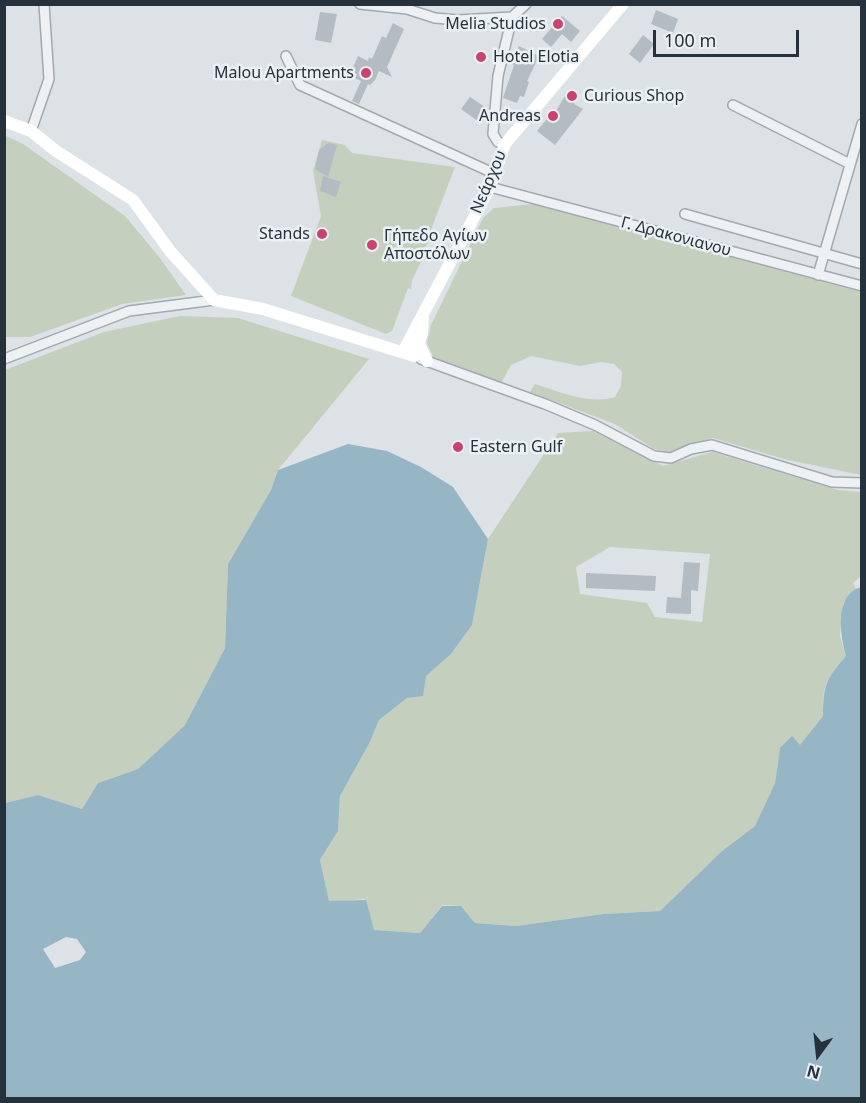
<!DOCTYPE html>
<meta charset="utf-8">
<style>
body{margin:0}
#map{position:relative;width:866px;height:1103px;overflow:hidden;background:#dce2e6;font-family:"Noto Sans",sans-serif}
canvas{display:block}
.frame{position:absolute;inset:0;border:6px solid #26323b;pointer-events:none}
.north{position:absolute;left:788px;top:1025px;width:60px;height:60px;-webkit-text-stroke:4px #ebf0f4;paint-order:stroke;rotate:195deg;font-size:16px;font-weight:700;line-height:24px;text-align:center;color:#26323b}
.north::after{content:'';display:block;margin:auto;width:21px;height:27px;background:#26323b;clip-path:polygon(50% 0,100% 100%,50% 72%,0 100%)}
.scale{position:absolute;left:653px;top:30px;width:146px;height:27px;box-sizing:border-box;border:3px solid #26323b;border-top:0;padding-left:8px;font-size:18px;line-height:21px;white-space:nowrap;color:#26323b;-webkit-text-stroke:4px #ebf0f4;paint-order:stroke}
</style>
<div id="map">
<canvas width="866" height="1103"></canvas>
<div class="frame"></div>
<div class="north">N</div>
<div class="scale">100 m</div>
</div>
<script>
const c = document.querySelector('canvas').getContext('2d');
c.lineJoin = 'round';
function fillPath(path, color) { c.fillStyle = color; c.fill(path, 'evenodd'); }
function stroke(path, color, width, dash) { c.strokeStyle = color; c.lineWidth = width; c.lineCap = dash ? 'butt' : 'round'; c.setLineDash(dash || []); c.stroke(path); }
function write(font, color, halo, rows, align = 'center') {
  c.font = font + ' "Noto Sans",sans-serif'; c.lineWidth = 5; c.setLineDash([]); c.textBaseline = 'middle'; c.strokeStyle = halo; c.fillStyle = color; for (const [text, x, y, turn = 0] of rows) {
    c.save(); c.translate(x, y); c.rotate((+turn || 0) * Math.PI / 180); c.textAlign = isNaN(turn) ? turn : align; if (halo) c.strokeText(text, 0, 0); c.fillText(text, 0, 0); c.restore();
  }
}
fillPath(new Path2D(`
 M 4,135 L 23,144 L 125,216 L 160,258 L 186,295 L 122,304 L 30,337 L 5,337 Z
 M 322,140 L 345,145 L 352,153 L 455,167 L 427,240 L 429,241 L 420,257 L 423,258 L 412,280 L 411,289 L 408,288 L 392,331 L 386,334 L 291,296 L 321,216 L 313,171 Z
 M 533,204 L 861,292 L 861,475 L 784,459 L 713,438 L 669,452 L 654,449 L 615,424 L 530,392 L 535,384 C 561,392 588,405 615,397 L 621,386 L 622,372 L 614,364 L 601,362 L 580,366 L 531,356 L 511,365 L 501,383 L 434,359 L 427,343 L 431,325 L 483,218 L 494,208 Z
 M 180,316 L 238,318 L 369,359 L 278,470 L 271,490 L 228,564 L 225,648 L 185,725 L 138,769 L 98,783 L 82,809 L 38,795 L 5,803 L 5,370 L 104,332 Z
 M 593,431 L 663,466 L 712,452 L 838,490 L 861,492 L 861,576 L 853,583 L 856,589 L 843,603 L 840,636 L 846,656 C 826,677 822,687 823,716 L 800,746 L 780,748 L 775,783 L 755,826 L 722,851 L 660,911 L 603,914 L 516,926 L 475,923 L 461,906 L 442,905 L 420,933 L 374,930 L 365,899 L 329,902 L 320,860 L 338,831 L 340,796 L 370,742 L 379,720 L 407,698 L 425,676 L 451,654 L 472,625 L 488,539 L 558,433 ZM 610,547 L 710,554 L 702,622 L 655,617 L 647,603 L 580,594 L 576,567 Z`), '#c5cfbd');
fillPath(new Path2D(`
 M 348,444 L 387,451 L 421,467 L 453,487 L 488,539 L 472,625 L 451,654 L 426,676 L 423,696 L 407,698 L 379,720 L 370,742 L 340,796 L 338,831 L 320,860 L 329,901 L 366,900 L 374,930 L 420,933 L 442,906 L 461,906 L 475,923 L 516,926 L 603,914 L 660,911 L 722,851 L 755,826 L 775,783 L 780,748 L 792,736 L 800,745 L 823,716 C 823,686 826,678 846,656 C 840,634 834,595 861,587 L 861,1098 L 5,1098 L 5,803 L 38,795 L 82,809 L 98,783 L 138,769 L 185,725 L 225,648 L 228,564 L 271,490 L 278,470 ZM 66,937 L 77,939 L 86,952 L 80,960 L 55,968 L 43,949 Z`), '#97b6c5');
fillPath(new Path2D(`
 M 656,10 L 678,19 L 673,33 L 651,24 Z
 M 320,12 L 337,14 L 331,43 L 315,40 Z
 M 562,16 L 580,31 L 571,42 L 562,34 L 551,47 L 542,39 Z
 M 393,23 L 404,29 L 387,67 L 392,77 L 379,71 L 375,80 L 370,85 L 368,84 L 359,104 L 352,101 L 361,81 L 355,78 L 357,74 L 351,72 L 358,56 L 368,61 L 369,57 L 372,59 L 382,36 L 386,38 Z
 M 643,35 L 654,44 L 640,63 L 629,54 Z
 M 519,46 L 539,56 L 527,81 L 529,82 L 524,97 L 520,96 L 517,103 L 503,98 L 514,65 L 510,63 Z
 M 568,91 L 578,97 L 574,104 L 583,109 L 555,145 L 537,131 L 551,114 L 553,116 Z
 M 470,97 L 488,109 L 479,122 L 461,109 Z
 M 328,143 L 337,145 L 328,177 L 315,169 L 319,150 Z
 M 323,176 L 341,182 L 336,197 L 320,191 Z
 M 684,562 L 700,563 L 698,591 L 691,590 L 691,614 L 666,613 L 667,597 L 681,598 Z
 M 586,573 L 656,576 L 655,591 L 586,588 Z`), '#b3bcc2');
const street = new Path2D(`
 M 360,4 L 407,9 L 435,18 L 458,20 L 512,17
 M 286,56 L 300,85 L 493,173
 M 733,105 L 850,164
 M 31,131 L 49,79 L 44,4
 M 505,144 L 498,142 L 493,134 L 498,76 L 512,17 L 526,4
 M 490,187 L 862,286
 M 685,214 L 862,264
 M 818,275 L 862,124
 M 4,359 L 129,311 L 214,300
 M 421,359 L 545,404 L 595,425 L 654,456 L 671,458 L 691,449 L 712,445 L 832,482 L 862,483`);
stroke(street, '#a2aaaf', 12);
stroke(street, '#eef1f4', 9);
stroke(new Path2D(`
 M 4,121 L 31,131 L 56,151 L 133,200 L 170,251 L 214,300 L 263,309 L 414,356 L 422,333 L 423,319
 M 419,344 L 427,361
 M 403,352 L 490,187 L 505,144 L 623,4`), '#fff', 12);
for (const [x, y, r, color] of [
 [558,24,6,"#ca4270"],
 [481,57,6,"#ca4270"],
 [366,73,6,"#ca4270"],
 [572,96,6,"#ca4270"],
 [553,116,6,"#ca4270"],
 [322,234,6,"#ca4270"],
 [372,245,6,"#ca4270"],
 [458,447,6,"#ca4270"]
]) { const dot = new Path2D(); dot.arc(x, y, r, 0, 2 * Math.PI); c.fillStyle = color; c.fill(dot); stroke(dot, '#ebf0f4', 2); }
write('16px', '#26323b', '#ebf0f4', [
 ["Melia Studios",546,24],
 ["Hotel Elotia",493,57,"left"],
 ["Malou Apartments",354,73],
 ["Curious Shop",584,96,"left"],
 ["Andreas",541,116],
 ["Stands",310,234],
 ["Γήπεδο Αγίων",384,236,"left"],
 ["Αποστόλων",384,254,"left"],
 ["Eastern Gulf",470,447,"left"]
], 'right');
write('16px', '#26323b', '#ebf0f4', [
 ["Νεάρχου",489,182,-67],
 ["Γ. Δρακονιανου",676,237,15]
]);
</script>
